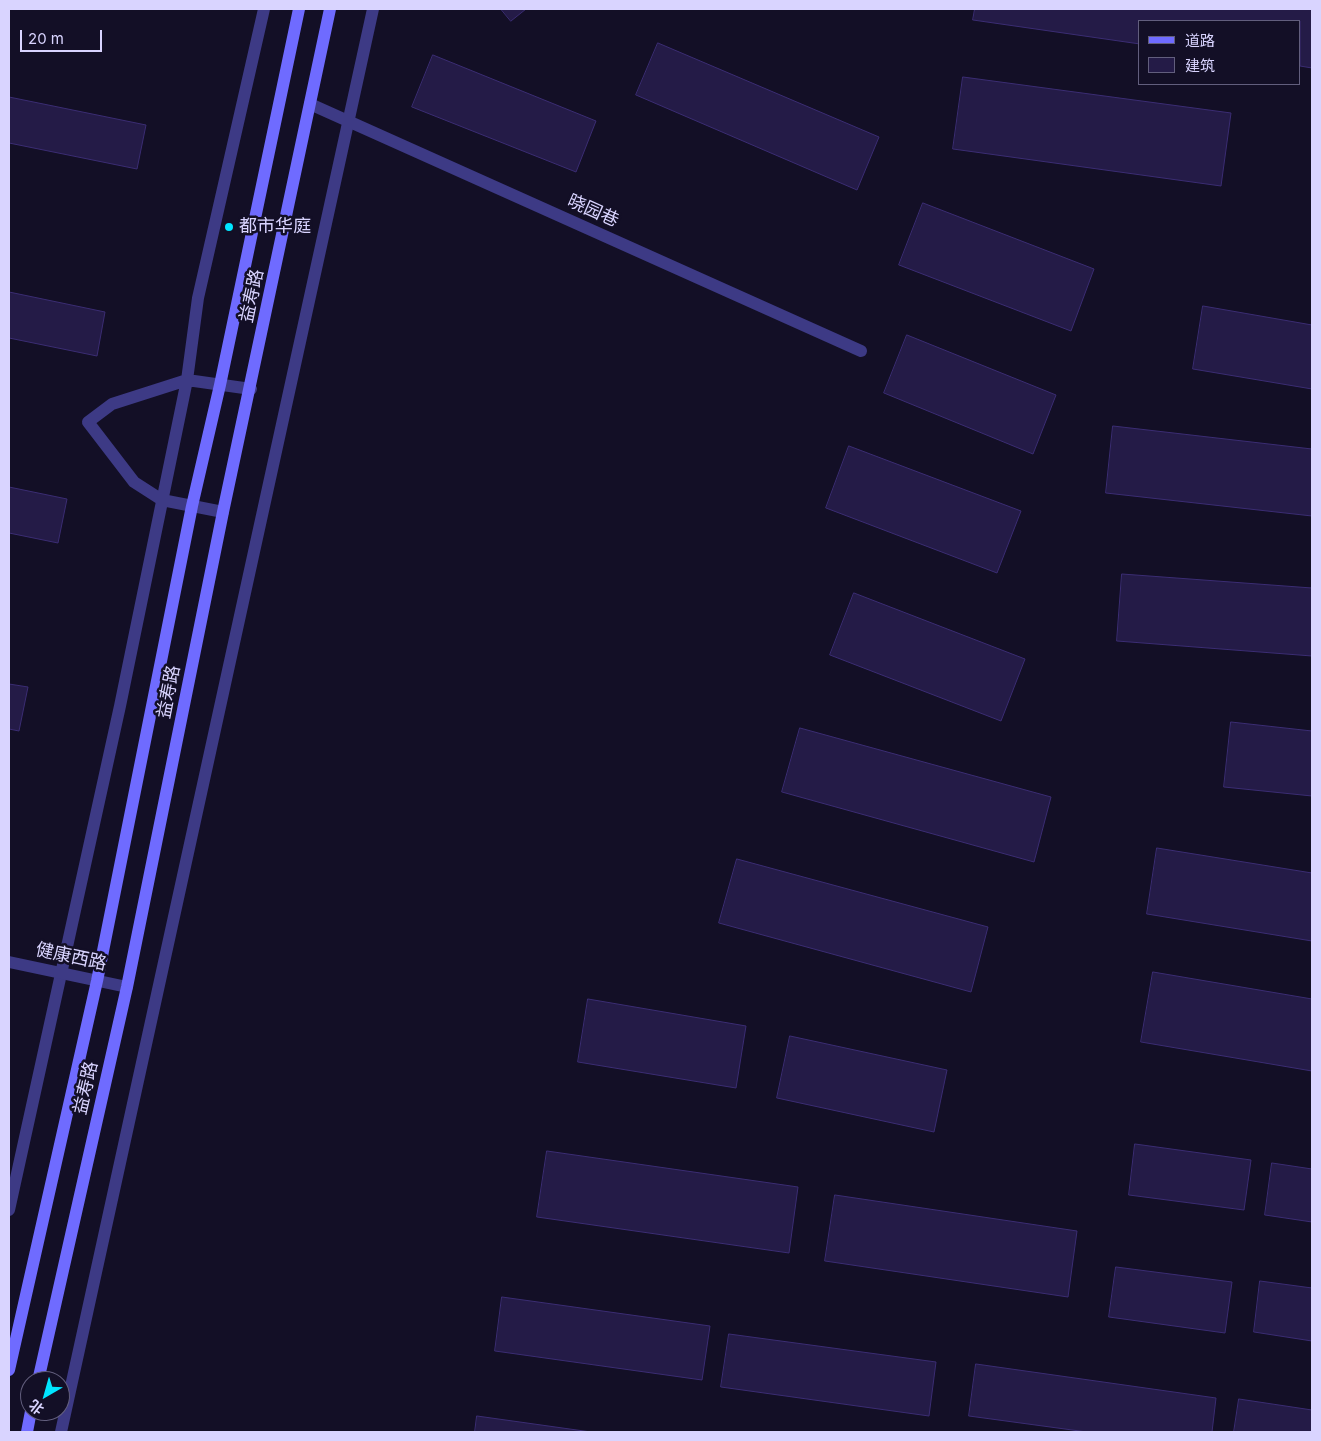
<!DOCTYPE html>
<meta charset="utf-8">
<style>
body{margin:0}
#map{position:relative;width:1321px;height:1441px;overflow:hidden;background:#130f26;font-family:Inter,"Noto Sans SC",sans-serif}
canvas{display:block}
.frame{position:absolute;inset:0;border:10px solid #d9d4ff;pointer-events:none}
.legend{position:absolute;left:1138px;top:20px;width:162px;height:65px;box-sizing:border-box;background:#130f26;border:1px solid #625e7d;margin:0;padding:6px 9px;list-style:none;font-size:15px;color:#d9d4ff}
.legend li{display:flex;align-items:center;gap:10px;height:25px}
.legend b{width:25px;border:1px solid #625e7d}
.north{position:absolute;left:20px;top:1371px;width:50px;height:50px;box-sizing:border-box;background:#130f26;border:1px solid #625e7d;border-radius:50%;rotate:218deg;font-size:14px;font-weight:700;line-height:20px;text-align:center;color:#d9d4ff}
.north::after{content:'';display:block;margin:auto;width:18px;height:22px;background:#00e5ff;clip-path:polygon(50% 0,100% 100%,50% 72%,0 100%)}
.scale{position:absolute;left:20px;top:30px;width:82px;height:22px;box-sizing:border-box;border:2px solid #d9d4ff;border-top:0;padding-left:6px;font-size:15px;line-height:18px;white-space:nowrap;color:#d9d4ff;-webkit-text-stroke:4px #130f26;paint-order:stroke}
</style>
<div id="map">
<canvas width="1321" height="1441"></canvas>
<div class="frame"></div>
<ul class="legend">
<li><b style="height:6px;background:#6f6bff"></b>道路</li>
<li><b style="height:14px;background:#241b47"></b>建筑</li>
</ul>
<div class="north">北</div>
<div class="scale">20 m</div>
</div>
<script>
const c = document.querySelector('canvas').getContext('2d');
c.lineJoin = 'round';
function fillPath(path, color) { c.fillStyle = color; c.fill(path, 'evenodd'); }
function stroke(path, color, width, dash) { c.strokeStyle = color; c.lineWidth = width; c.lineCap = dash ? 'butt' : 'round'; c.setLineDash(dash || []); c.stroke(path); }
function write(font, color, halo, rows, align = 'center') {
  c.font = font + ' Inter,"Noto Sans SC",sans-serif'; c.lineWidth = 5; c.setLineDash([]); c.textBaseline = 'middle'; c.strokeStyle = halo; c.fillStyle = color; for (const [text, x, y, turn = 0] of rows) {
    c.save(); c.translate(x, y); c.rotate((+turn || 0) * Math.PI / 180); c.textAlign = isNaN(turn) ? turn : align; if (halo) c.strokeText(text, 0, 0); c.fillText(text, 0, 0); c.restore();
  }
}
const building = new Path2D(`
 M 501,9 L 526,9 L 511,21 Z
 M 975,9 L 1312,9 L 1312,68 L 1300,66 L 1300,21 L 1140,21 L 1140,44 L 973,20 Z
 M 658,43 L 879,137 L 857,190 L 636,95 Z
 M 433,55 L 596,121 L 576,172 L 412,107 Z
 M 963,77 L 1231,113 L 1221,186 L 953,149 Z
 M 9,97 L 146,125 L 137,169 L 9,143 Z
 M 923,203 L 1094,269 L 1071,331 L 899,265 Z
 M 9,292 L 105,312 L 97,356 L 9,338 Z
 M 1203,306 L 1312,325 L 1312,389 L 1193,369 Z
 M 907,335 L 1056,395 L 1033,454 L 884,393 Z
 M 1113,426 L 1312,449 L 1312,516 L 1106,493 Z
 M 849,446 L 1021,511 L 997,573 L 826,508 Z
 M 9,487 L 67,499 L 58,543 L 9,533 Z
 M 1122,574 L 1312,588 L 1312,656 L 1117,641 Z
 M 854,593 L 1025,659 L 1001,721 L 830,655 Z
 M 9,684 L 28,687 L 19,731 L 9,729 Z
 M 1231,722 L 1312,731 L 1312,796 L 1224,787 Z
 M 800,728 L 1051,797 L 1034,862 L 782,792 Z
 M 1157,848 L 1312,873 L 1312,941 L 1147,914 Z
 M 737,859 L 988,927 L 971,992 L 719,923 Z
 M 1153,972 L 1312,999 L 1312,1071 L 1141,1042 Z
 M 588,999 L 746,1026 L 736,1088 L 578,1062 Z
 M 790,1036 L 947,1070 L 934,1132 L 777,1098 Z
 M 1135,1144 L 1251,1160 L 1244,1210 L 1129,1195 Z
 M 547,1151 L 798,1187 L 789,1253 L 537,1217 Z
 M 1272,1163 L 1312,1169 L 1312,1222 L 1265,1215 Z
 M 835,1195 L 1077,1231 L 1068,1297 L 825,1261 Z
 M 1116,1267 L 1232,1282 L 1225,1333 L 1109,1317 Z
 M 1260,1281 L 1312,1288 L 1312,1341 L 1254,1332 Z
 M 502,1297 L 710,1326 L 702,1380 L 495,1351 Z
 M 729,1334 L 936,1362 L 929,1416 L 721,1387 Z
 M 976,1364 L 1216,1398 L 1212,1432 L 1087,1432 L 969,1416 Z
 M 1239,1399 L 1312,1410 L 1312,1432 L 1234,1432 Z
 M 477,1416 L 591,1432 L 475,1432 Z`);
fillPath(building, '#241b47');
stroke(building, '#3b2d73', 1);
stroke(new Path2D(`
 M 310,104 L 861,351
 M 223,512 L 162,500 L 134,482 L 88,422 L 112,404 L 187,380 L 251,389
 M 9,1210 L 120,706 L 187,380 L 198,298 L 264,9
 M 61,1432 L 373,9`), '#3d3a85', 12);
stroke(new Path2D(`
 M 9,962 L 127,987`), '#3d3a85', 12);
stroke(new Path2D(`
 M 9,1370 L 97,981 L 192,506 L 220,385 L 299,9
 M 38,1381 L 127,987 L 223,512 L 330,9
 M 27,1432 L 31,1411`), '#6f6bff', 12);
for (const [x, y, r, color] of [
 [229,227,5,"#00e5ff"]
]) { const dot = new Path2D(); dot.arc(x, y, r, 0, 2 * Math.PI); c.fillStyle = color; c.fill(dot); stroke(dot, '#130f26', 2); }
write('18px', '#d9d4ff', '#130f26', [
 ["晓园巷",593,211,24],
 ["益寿路",252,296,-78],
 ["益寿路",169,692,-79],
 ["健康西路",71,957,12],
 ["益寿路",86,1088,-77]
]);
write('18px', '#d9d4ff', '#130f26', [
 ["都市华庭",239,227]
], 'left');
</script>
